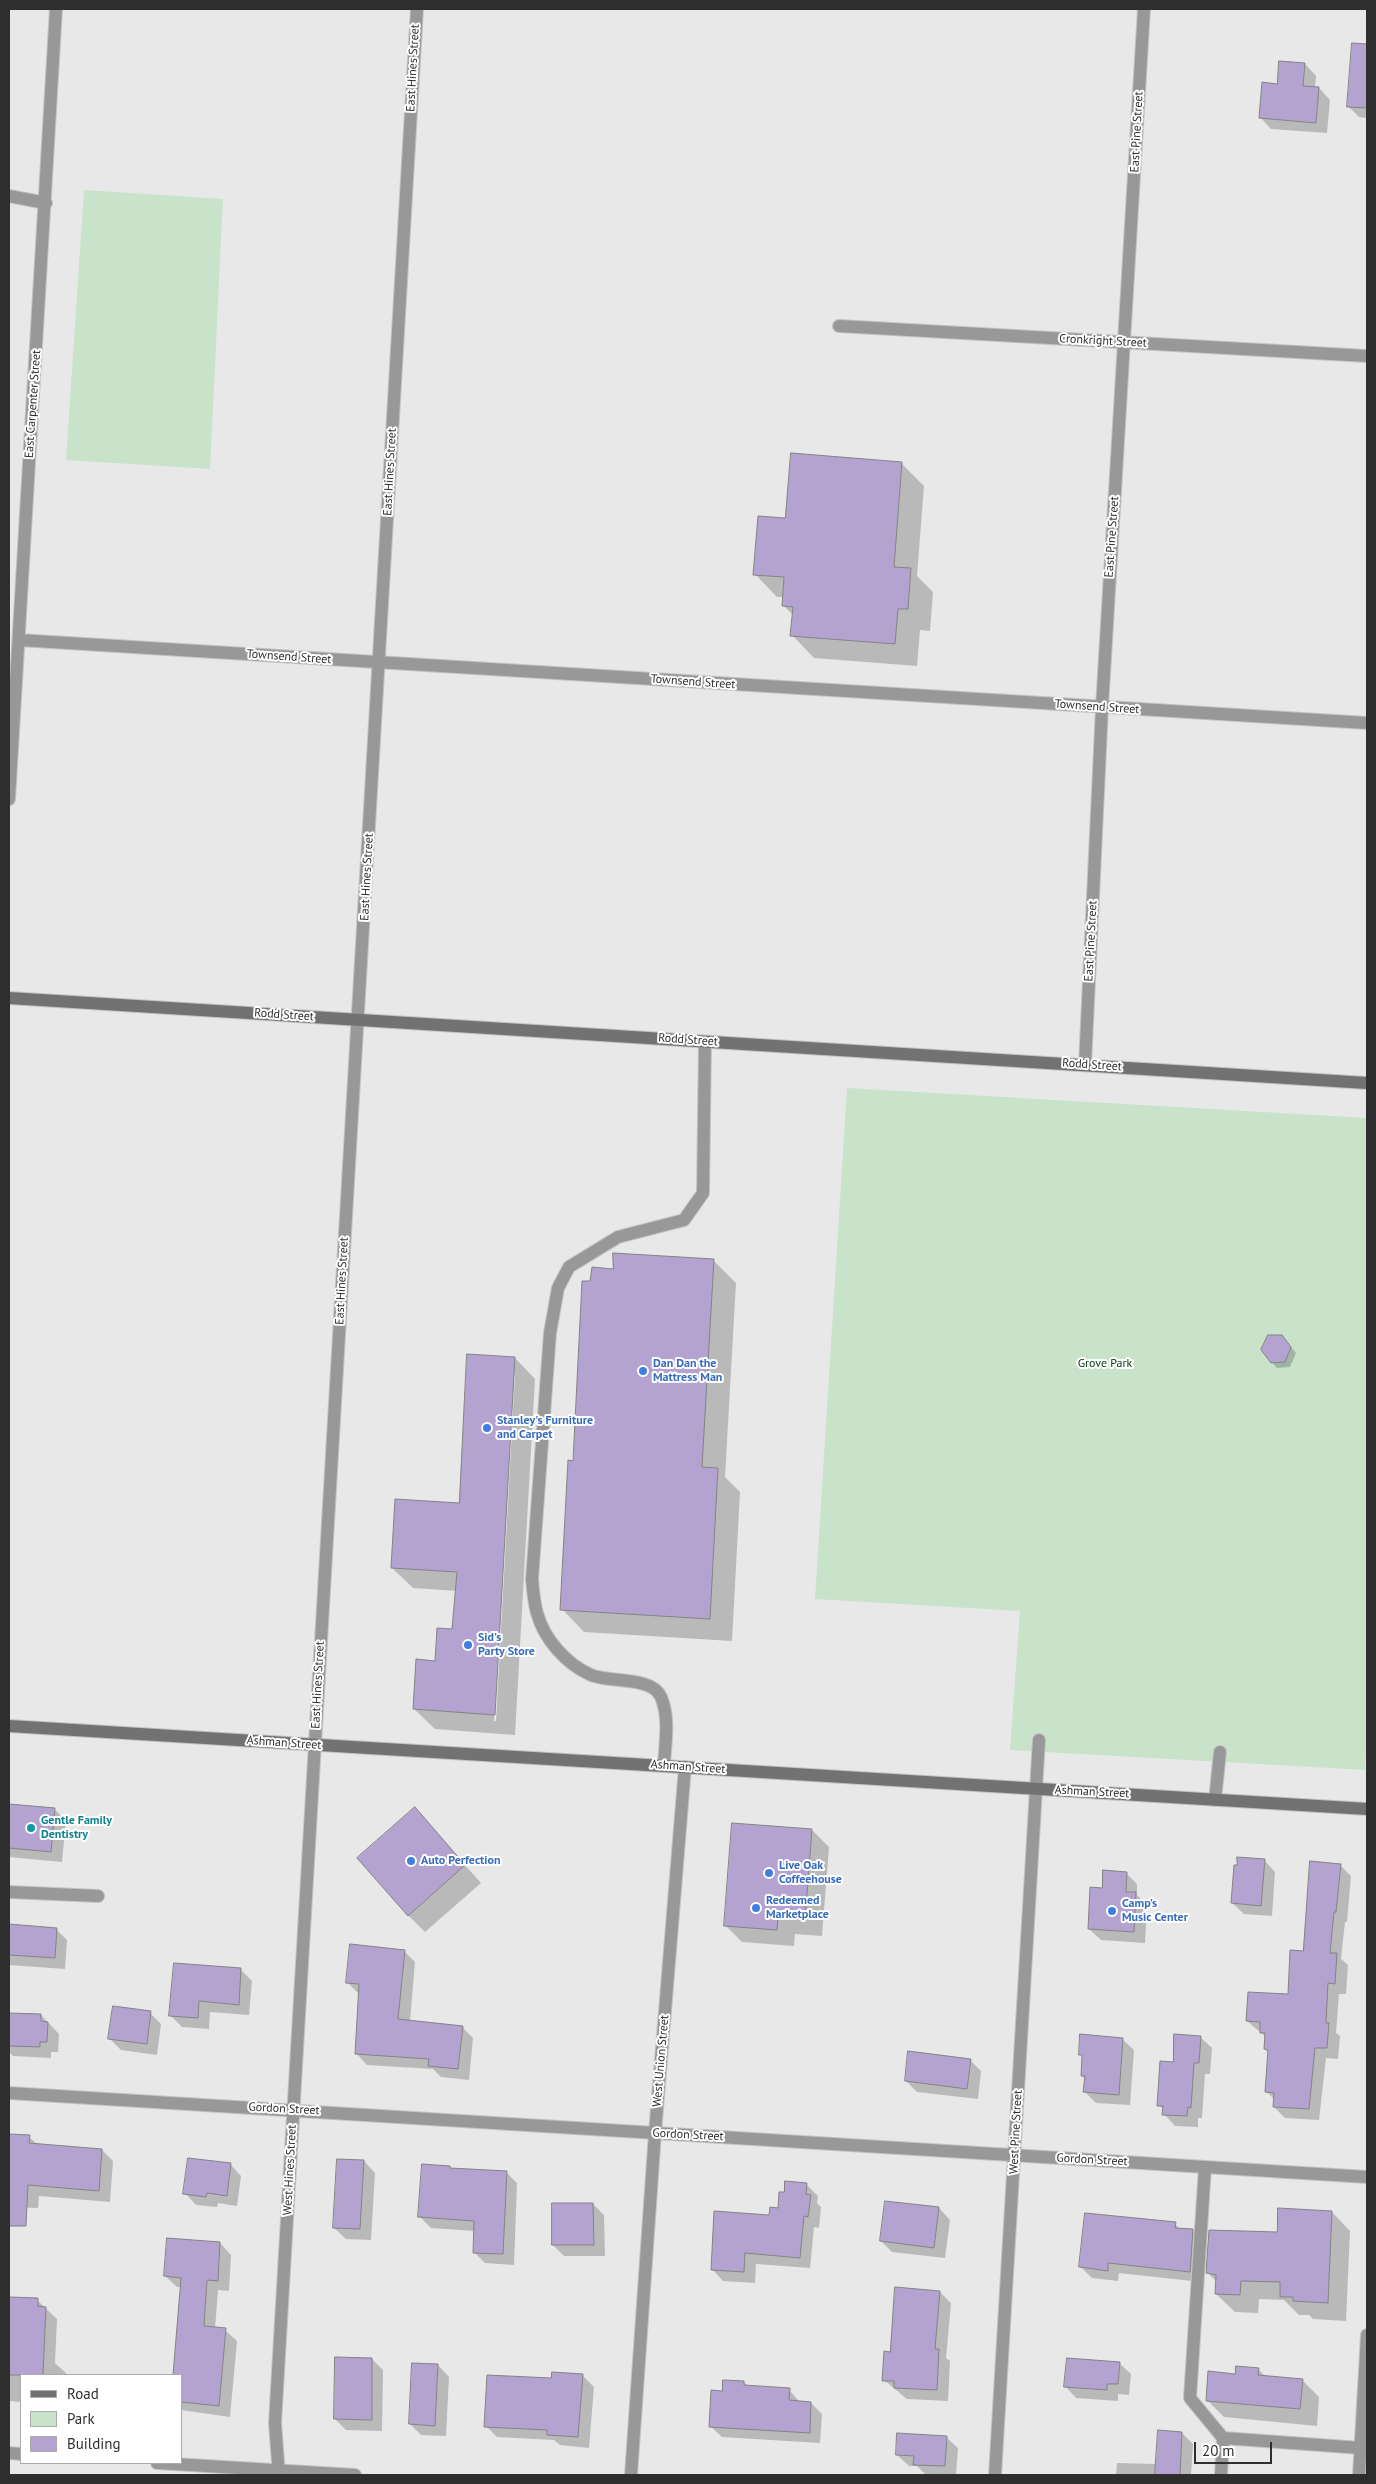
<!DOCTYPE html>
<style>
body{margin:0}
#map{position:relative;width:1376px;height:2484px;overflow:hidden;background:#e8e8e9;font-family:"PT Sans",sans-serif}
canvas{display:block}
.frame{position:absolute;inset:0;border:10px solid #2e2e2f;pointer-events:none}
.legend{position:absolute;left:20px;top:2374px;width:162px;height:90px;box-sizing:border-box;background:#fff;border:1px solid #ababac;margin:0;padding:6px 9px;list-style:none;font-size:15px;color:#2e2e2f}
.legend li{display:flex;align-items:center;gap:10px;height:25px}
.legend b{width:25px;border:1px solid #ababac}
.scale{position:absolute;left:1194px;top:2442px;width:78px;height:22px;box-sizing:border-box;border:2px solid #2e2e2f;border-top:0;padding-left:6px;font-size:15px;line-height:18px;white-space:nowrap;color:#2e2e2f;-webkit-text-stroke:4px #fff;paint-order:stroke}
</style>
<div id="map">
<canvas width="1376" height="2484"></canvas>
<div class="frame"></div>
<ul class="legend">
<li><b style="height:6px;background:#737272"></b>Road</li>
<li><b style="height:14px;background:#c8e3ca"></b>Park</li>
<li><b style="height:14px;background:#b4a2d0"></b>Building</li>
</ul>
<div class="scale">20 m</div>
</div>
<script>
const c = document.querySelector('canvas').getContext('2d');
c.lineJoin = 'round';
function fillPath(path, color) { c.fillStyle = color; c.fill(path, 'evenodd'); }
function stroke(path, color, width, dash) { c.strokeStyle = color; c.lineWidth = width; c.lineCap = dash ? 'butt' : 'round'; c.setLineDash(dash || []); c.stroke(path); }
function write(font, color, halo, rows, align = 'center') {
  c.font = font + ' "PT Sans",sans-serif'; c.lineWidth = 4; c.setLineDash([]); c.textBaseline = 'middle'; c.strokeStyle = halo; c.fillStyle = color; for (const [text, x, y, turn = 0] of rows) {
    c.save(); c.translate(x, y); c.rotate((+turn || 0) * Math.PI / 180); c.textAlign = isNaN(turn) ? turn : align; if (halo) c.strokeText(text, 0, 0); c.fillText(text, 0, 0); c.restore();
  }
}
fillPath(new Path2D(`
 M 84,190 L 223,199 L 210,469 L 66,460 Z
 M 847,1088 L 1367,1118 L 1367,1724 L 1365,1770 L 1010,1750 L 1020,1611 L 815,1599 Z`), '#c8e3ca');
fillPath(new Path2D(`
 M 1305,64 L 1316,76 L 1315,88 L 1319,88 L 1330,100 L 1327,133 L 1271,129 L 1260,117 L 1278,85 Z
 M 1362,72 L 1367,73 L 1367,118 L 1359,117 L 1348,106 Z
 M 902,464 L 924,486 L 917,576 L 933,592 L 930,631 L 920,630 L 917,666 L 814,658 L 792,635 L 793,615 L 783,605 L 784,597 L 777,597 L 755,574 L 787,520 Z
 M 713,1260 L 736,1283 L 725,1477 L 740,1492 L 732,1641 L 584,1632 L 562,1609 L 574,1462 L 614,1270 Z
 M 1282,1336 L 1296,1353 L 1290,1367 L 1277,1368 L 1272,1362 Z
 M 515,1358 L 535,1379 L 515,1735 L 435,1729 L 414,1709 L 453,1631 L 457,1591 L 413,1588 L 392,1568 L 460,1504 ZM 513,1375 L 515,1375 L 496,1721 L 494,1721 Z
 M 9,1805 L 54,1809 L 66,1820 L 62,1862 L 9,1857 Z
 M 415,1809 L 481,1883 L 425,1932 L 408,1915 Z
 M 812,1830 L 829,1847 L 822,1936 L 795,1934 L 794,1946 L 742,1942 L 725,1925 Z
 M 1264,1860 L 1275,1872 L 1272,1916 L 1244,1914 L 1232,1903 Z
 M 1340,1865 L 1351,1876 L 1347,1922 L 1345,1922 L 1341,1959 L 1348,1965 L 1346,1994 L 1339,1994 L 1336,2033 L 1340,2036 L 1338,2059 L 1326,2058 L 1319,2120 L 1285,2118 L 1274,2107 L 1275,2100 L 1266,2091 L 1269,2053 L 1265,2049 L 1266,2037 L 1247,2021 L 1289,1996 Z
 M 1126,1873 L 1137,1884 L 1137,1895 L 1147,1905 L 1145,1943 L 1101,1940 L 1089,1929 L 1103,1889 Z
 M 9,1925 L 56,1929 L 67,1940 L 65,1969 L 9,1965 Z
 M 404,1951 L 415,1962 L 410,2021 L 462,2027 L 473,2038 L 469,2080 L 441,2077 L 433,2069 L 367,2065 L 356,2053 L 359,1994 L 348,1983 Z
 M 241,1970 L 252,1981 L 249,2015 L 210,2012 L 209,2029 L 182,2027 L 171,2016 Z
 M 150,2013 L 161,2024 L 157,2055 L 121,2050 L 110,2039 Z
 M 9,2014 L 41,2015 L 59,2034 L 58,2052 L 51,2052 L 51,2058 L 13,2056 L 9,2052 Z
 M 1200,2037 L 1212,2048 L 1210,2074 L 1205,2074 L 1202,2118 L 1198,2118 L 1198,2127 L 1175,2126 L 1164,2114 L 1164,2110 L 1159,2105 Z
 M 1122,2039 L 1134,2050 L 1130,2105 L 1096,2103 L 1085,2092 L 1086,2080 L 1082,2076 L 1083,2057 L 1080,2054 Z
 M 970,2060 L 981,2071 L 978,2099 L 917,2092 L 906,2081 Z
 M 9,2136 L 29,2137 L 38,2145 L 102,2150 L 113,2161 L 110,2202 L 39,2196 L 38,2208 L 11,2207 L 9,2205 Z
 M 364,2161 L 375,2173 L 371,2240 L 346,2239 L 334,2228 Z
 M 230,2164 L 241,2176 L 237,2206 L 218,2203 L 217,2207 L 196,2205 L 185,2193 Z
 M 449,2167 L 452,2170 L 506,2172 L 517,2183 L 514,2265 L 485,2263 L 474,2252 L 475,2231 L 431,2228 L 419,2216 Z
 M 786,2183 L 807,2185 L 818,2196 L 817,2203 L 821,2207 L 819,2228 L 814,2227 L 810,2268 L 756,2264 L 755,2283 L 723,2281 L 712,2269 L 779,2210 L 785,2194 Z
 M 593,2204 L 604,2215 L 605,2256 L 564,2256 L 553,2245 Z
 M 939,2208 L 950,2220 L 945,2258 L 892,2252 L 881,2241 Z
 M 1332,2212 L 1350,2231 L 1346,2321 L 1313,2319 L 1309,2315 L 1299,2315 L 1284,2300 L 1259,2299 L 1258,2313 L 1235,2312 L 1216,2294 L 1217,2282 L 1208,2273 L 1278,2234 Z
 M 1175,2224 L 1181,2230 L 1192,2230 L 1204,2241 L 1201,2282 L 1119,2273 L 1118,2281 L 1092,2278 L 1081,2267 Z
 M 168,2240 L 220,2243 L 231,2255 L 229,2291 L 218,2290 L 215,2329 L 225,2330 L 237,2341 L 230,2417 L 181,2410 L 181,2375 L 174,2375 L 182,2287 L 177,2287 L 165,2276 Z
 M 940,2292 L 951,2303 L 946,2358 L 950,2361 L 948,2401 L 907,2399 L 884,2380 L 891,2353 Z
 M 9,2298 L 37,2300 L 57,2319 L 55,2363 L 67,2374 L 21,2375 L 21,2402 L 9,2401 Z
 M 372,2359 L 383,2370 L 382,2431 L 346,2430 L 335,2419 Z
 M 1119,2363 L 1131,2374 L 1129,2395 L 1118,2394 L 1118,2401 L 1076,2398 L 1065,2386 Z
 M 438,2365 L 449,2377 L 446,2436 L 421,2435 L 410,2424 Z
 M 1258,2369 L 1266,2377 L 1302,2380 L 1319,2397 L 1317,2426 L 1224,2417 L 1207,2400 L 1236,2375 Z
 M 583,2376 L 594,2387 L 589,2448 L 560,2445 L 554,2440 L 497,2437 L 486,2426 L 552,2380 Z
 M 744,2382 L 749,2387 L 789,2390 L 800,2402 L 811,2403 L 822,2414 L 820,2443 L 722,2437 L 710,2426 Z
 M 1182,2433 L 1193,2444 L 1191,2475 L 1116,2475 L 1117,2463 L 1157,2464 Z
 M 946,2437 L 958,2448 L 956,2475 L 926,2475 L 917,2466 L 909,2466 L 897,2455 Z`), '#0003');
const building = new Path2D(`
 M 1352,43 L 1367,44 L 1367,108 L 1347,107 Z
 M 1279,61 L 1305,63 L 1303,86 L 1319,87 L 1316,123 L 1259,118 L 1262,82 L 1277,84 Z
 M 791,453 L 902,462 L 894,567 L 911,568 L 908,609 L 898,609 L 895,644 L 790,636 L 793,607 L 782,606 L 784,577 L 753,575 L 758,516 L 785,518 Z
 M 613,1253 L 714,1259 L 702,1467 L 718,1468 L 710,1619 L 560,1610 L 568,1460 L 573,1461 L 582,1281 L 590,1281 L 592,1267 L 613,1269 Z
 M 1268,1335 L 1282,1335 L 1291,1347 L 1285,1362 L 1271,1363 L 1261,1350 Z
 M 467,1354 L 515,1357 L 495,1715 L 413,1709 L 416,1659 L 435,1661 L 437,1628 L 452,1629 L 457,1572 L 391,1568 L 395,1499 L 459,1503 Z
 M 9,1804 L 55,1808 L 51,1852 L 9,1848 Z
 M 415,1807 L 465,1865 L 408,1916 L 357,1858 Z
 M 732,1823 L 812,1829 L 805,1920 L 778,1917 L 777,1930 L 724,1926 Z
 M 1237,1857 L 1265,1859 L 1261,1906 L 1231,1903 L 1234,1865 L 1237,1865 Z
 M 1310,1861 L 1341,1864 L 1336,1912 L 1334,1912 L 1330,1953 L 1337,1953 L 1335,1984 L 1328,1983 L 1326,2023 L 1329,2023 L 1327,2048 L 1315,2048 L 1309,2109 L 1273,2107 L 1274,2093 L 1265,2092 L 1268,2050 L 1264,2049 L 1265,2033 L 1260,2033 L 1260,2022 L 1246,2021 L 1248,1992 L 1288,1994 L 1290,1950 L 1303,1951 Z
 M 1103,1870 L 1127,1872 L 1126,1892 L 1136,1892 L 1134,1932 L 1088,1929 L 1090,1887 L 1102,1888 Z
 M 9,1924 L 57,1928 L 55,1958 L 9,1955 Z
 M 350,1944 L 405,1950 L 398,2019 L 463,2026 L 458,2069 L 428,2066 L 429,2059 L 355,2054 L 359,1984 L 346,1983 Z
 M 174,1963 L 241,1968 L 239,2005 L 199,2001 L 198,2018 L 169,2016 Z
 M 113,2006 L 151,2011 L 147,2044 L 108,2039 Z
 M 9,2013 L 41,2014 L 41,2021 L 48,2022 L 47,2042 L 40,2042 L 40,2047 L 9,2046 Z
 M 1080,2034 L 1123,2038 L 1119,2095 L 1083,2092 L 1085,2076 L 1081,2076 L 1082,2055 L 1079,2055 Z
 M 1174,2034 L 1201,2036 L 1199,2063 L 1194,2063 L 1191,2108 L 1188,2107 L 1187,2116 L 1162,2115 L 1163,2106 L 1157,2106 L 1160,2061 L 1173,2062 Z
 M 908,2051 L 971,2059 L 967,2089 L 905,2081 Z
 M 9,2134 L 30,2135 L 29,2143 L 102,2149 L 99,2191 L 28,2185 L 26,2226 L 9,2226 Z
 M 188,2158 L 231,2163 L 227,2196 L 207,2193 L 206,2197 L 183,2194 Z
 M 337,2159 L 364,2160 L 360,2229 L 333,2228 Z
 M 422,2164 L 450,2166 L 450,2168 L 507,2171 L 503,2254 L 473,2253 L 474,2221 L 418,2217 Z
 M 785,2181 L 807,2183 L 806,2194 L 811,2195 L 808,2217 L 804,2216 L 800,2258 L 745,2253 L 744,2272 L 711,2270 L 714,2211 L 769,2215 L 770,2207 L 778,2208 L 779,2192 L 784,2192 Z
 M 885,2201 L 939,2207 L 934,2248 L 880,2241 Z
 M 552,2203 L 593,2203 L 594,2245 L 552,2245 Z
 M 1278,2208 L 1332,2211 L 1328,2303 L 1293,2301 L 1293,2297 L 1280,2297 L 1280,2282 L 1241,2281 L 1240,2295 L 1215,2294 L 1216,2275 L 1206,2273 L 1209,2230 L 1277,2232 Z
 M 1085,2213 L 1176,2222 L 1175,2228 L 1193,2229 L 1190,2272 L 1108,2263 L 1108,2271 L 1079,2267 Z
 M 167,2238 L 220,2242 L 218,2281 L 207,2280 L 204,2326 L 226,2328 L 219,2406 L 181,2402 L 181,2375 L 173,2375 L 181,2278 L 164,2276 Z
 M 895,2287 L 940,2291 L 935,2349 L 939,2349 L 937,2390 L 894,2388 L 894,2381 L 882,2381 L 884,2351 L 890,2352 Z
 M 9,2297 L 38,2298 L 38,2306 L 46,2307 L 43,2375 L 9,2375 Z
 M 335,2357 L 372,2358 L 372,2420 L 334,2419 Z
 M 1067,2358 L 1120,2362 L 1118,2384 L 1107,2384 L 1107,2390 L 1064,2387 Z
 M 412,2363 L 438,2364 L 435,2426 L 409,2424 Z
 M 1236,2366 L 1259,2368 L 1258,2375 L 1303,2379 L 1300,2409 L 1206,2401 L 1208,2371 L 1235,2374 Z
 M 552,2372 L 583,2374 L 578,2437 L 547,2435 L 547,2430 L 484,2427 L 487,2375 L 551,2378 Z
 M 723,2380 L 744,2381 L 744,2385 L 790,2388 L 789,2400 L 811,2402 L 810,2433 L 709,2427 L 711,2390 L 722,2391 Z
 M 1158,2430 L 1182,2432 L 1180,2475 L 1155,2475 Z
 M 897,2433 L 947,2436 L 945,2466 L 913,2465 L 914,2456 L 896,2455 Z`);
fillPath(building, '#b4a2d0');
stroke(building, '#838384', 1);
const lane = new Path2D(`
 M 9,196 L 46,203
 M 664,1766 C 665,1744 670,1718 661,1697 C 652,1676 610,1683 591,1675 C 566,1664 544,1639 537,1613 C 534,1603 533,1590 532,1579 L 550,1333 L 558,1288 L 569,1267 L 618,1237 L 684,1220 L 703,1193 L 705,1042
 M 1036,1789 L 1039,1740
 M 1215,1800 L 1220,1752
 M 9,1892 L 98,1896
 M 1205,2167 L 1190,2398 L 1223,2438 L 1221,2475
 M 1223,2438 L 1361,2448`);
const street = new Path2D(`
 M 839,326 L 1367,356
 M 19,640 L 1367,723
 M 9,799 L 56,9
 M 1085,1065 L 1102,707 L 1144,9
 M 9,2093 L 1367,2177
 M 9,2453 L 21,2454
 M 157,2463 L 355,2475
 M 279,2475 L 275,2423 L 417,9
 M 631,2475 L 655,2133 L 685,1767
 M 995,2475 L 1036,1789
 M 1359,2475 L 1367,2335`);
const secondary = new Path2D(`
 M 9,998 L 1367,1083
 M 9,1726 L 1367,1809`);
stroke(lane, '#c3c3c4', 14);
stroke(street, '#c3c3c4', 14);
stroke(secondary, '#c3c3c4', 14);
stroke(lane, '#999898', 12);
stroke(street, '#999898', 12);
stroke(secondary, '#737272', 12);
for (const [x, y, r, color] of [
 [643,1371,5,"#3f7fe0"],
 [487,1428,5,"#3f7fe0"],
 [468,1645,5,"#3f7fe0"],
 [31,1828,5,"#0f9aa8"],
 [411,1861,5,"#3f7fe0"],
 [769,1873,5,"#3f7fe0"],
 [756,1908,5,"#3f7fe0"],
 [1112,1911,5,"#3f7fe0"]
]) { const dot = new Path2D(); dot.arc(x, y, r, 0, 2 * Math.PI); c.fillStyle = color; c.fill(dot); stroke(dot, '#fff', 2); }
write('12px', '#2e2e2f', '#fff', [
 ["East Hines Street",413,68,-87],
 ["East Pine Street",1137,132,-87],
 ["Cronkright Street",1103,341,3],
 ["East Carpenter Street",33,404,-86],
 ["East Hines Street",390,472,-87],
 ["East Pine Street",1112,537,-86],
 ["Townsend Street",289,657,4],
 ["Townsend Street",693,682,4],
 ["Townsend Street",1097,707,4],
 ["East Hines Street",367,877,-87],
 ["East Pine Street",1091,941,-87],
 ["Rodd Street",284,1015,4],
 ["Rodd Street",688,1040,4],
 ["Rodd Street",1092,1065,4],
 ["East Hines Street",342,1281,-87],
 ["East Hines Street",318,1685,-87],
 ["Ashman Street",284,1743,4],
 ["Ashman Street",688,1767,4],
 ["Ashman Street",1092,1792,3],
 ["West Union Street",661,2061,-85],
 ["Gordon Street",284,2109,3],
 ["West Pine Street",1016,2132,-87],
 ["Gordon Street",688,2135,3],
 ["Gordon Street",1092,2160,3],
 ["West Hines Street",290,2170,-87]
]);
write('bold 12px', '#366cbe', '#fff', [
 ["Dan Dan the",653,1364],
 ["Mattress Man",653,1378],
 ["Stanley's Furniture",497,1421],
 ["and Carpet",497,1435],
 ["Sid's",478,1638],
 ["Party Store",478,1652],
 ["Auto Perfection",421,1861],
 ["Live Oak",779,1866],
 ["Coffeehouse",779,1880],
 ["Redeemed",766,1901],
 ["Marketplace",766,1915],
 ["Camp's",1122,1904],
 ["Music Center",1122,1918]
], 'left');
write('12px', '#023310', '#fff', [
 ["Grove Park",1105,1364]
]);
write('bold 12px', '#0d838f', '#fff', [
 ["Gentle Family",41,1821],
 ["Dentistry",41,1835]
], 'left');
</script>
